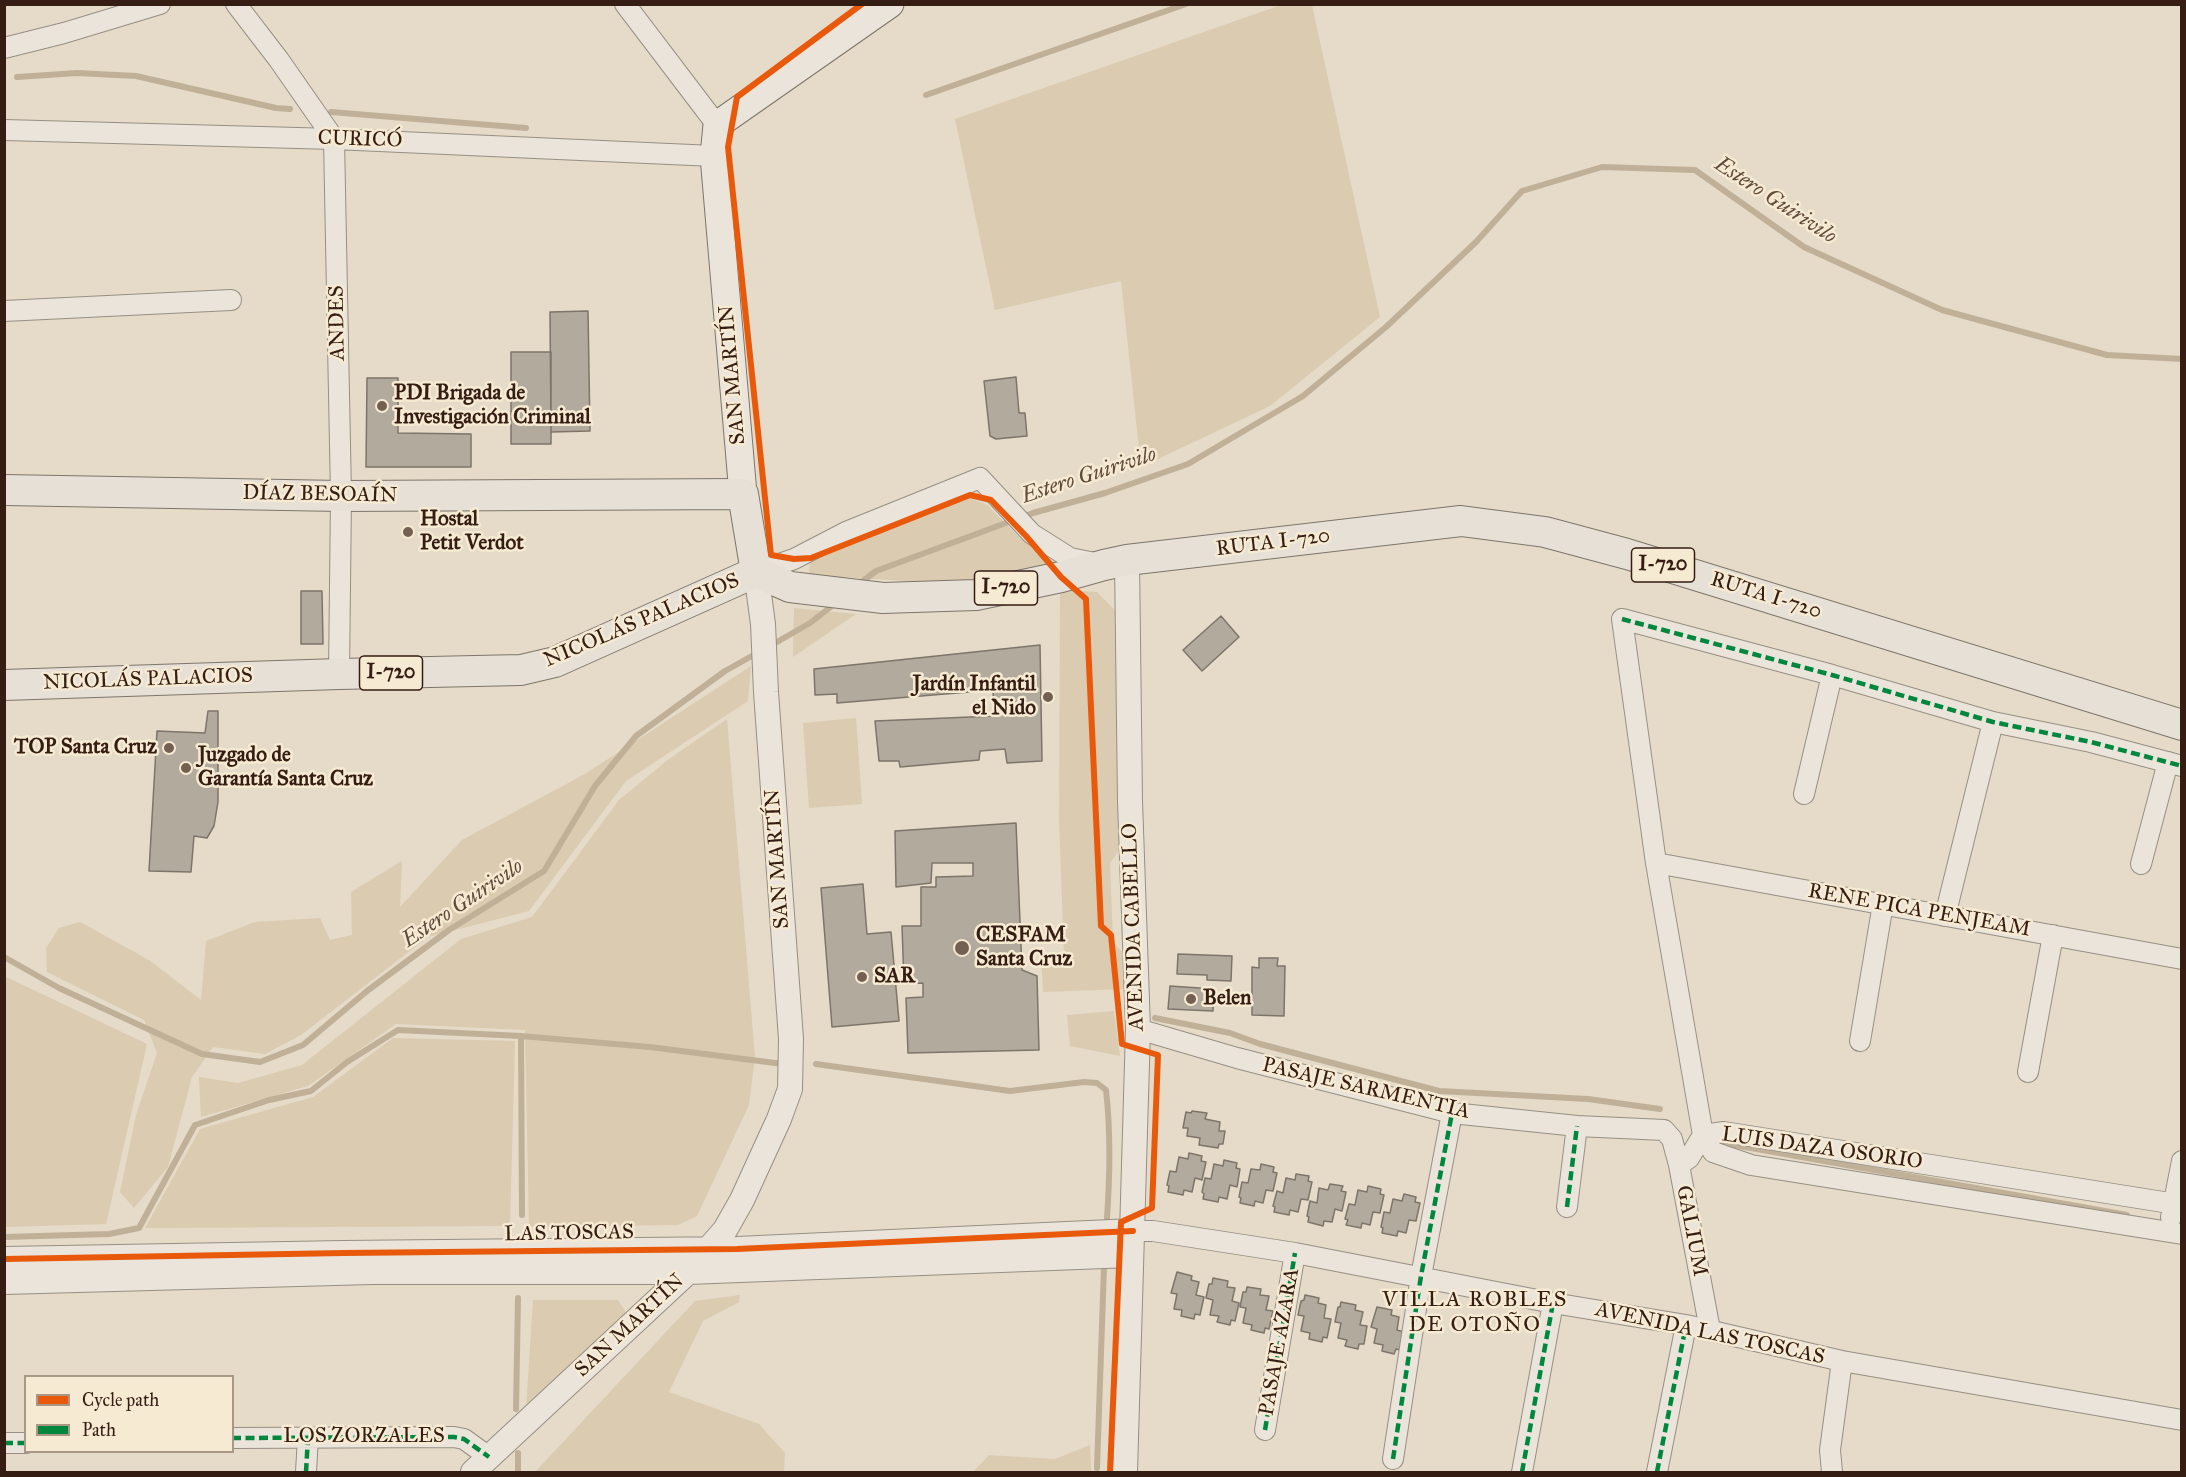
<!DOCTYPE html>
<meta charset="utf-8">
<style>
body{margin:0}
#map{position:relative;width:2186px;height:1477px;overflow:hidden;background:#e5dbc8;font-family:"IM FELL Great Primer",serif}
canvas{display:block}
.frame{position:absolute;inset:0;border:6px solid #351d13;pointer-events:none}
.legend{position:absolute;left:24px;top:1375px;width:210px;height:78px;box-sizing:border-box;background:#f6ead3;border:2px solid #a99886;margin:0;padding:8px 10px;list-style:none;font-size:18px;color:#351d13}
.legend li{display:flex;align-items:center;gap:12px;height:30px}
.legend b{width:30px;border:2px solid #a99886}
</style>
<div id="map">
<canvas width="2186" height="1477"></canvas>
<div class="frame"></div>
<ul class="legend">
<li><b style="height:8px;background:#e8590c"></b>Cycle path</li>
<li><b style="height:8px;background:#00873e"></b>Path</li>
</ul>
</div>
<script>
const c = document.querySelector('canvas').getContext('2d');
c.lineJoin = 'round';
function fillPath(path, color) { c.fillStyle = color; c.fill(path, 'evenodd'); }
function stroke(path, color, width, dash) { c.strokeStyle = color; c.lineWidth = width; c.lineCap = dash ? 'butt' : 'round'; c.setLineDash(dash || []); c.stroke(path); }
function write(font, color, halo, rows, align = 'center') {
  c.font = font + ' "IM FELL Great Primer",serif'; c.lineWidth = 5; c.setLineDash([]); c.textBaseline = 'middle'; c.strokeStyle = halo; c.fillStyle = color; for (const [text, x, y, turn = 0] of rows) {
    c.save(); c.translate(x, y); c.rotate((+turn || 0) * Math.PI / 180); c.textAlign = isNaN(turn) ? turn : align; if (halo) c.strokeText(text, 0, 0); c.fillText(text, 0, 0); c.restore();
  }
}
fillPath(new Path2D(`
 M 1284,4 L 1312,5 L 1380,317 L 1270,406 L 1141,467 L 1121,281 L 995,310 L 955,119 Z
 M 970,498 L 987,505 L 1021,539 L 1044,548 L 1055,562 L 972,585 L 809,575 L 810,560 Z
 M 1060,590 L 1097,592 L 1119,614 L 1120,849 L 1110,863 L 1113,942 L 1122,952 L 1125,989 L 1043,992 L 1041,955 L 1064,954 L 1059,820 Z
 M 794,608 L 856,614 L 793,657 Z
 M 751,666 L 748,701 L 626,781 L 529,911 L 428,937 L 301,1035 L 265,1054 L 213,1047 L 192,1077 L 168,1167 L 134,1208 L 120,1192 L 136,1115 L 157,1053 L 144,1020 L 47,972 L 46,948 L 59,928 L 80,922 L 149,960 L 201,1000 L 206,941 L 255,922 L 320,918 L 330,940 L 352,935 L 351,892 L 402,861 L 400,907 L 462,840 L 585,774 Z
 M 856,718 L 862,804 L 809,808 L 803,723 Z
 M 727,719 L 755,1057 L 749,1105 L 697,1216 L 678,1225 L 529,1227 L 525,1030 L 396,1024 L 308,1086 L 201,1117 L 199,1077 L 238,1083 L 302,1065 L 461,939 L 532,917 L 619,800 L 669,759 Z
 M 4,976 L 147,1044 L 106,1224 L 5,1227 Z
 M 1114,1011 L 1120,1056 L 1070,1046 L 1067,1015 Z
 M 393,1038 L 515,1041 L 510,1226 L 145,1228 L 200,1129 L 313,1097 Z
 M 740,1295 L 739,1302 L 703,1321 L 669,1392 L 759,1424 L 785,1453 L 784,1472 L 535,1472 L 695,1301 Z
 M 533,1300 L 618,1300 L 627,1314 L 526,1409 Z
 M 1090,1445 L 1091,1472 L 973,1472 L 989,1455 L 1055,1459 Z`), '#dacbb1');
stroke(new Path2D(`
 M 17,77 L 77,73 L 136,76 L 276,108 L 290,109
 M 926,95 L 1186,4
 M 331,112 L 526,128
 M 859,584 L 876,571 L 1033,513 L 1105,493 L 1188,464 L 1303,396 L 1386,327 L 1476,242 L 1522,191 L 1602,167 L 1695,170 L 1804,247 L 1942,310 L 2107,355 L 2182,359
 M 770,646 L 810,623 L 837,602
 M 4,957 L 59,988 L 202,1054 L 260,1062 L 303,1045 L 367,991 L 449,930 L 544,871 L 595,786 L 636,736 L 725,671 L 759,652
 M 1155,1018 L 1230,1033 L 1260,1044 L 1439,1091 L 1588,1099 L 1660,1109
 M 521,1036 L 522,1215
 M 816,1064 L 1010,1091 L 1084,1082 L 1097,1083 L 1106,1090 C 1111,1133 1110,1175 1107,1218
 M 1723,1143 L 2127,1215
 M 4,1237 L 109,1234 L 139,1228 L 195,1125 L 269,1100 L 311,1091 L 347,1062 L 398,1030 L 521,1036 L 650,1047 L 783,1064
 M 516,1409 L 518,1298
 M 518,1453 L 518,1472
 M 1097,1468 L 1104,1267`), '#c1b098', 6);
const building = new Path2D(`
 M 588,311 L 590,431 L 551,432 L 550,312 Z
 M 511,352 L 551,352 L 551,444 L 511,444 Z
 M 1016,377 L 1019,413 L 1025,413 L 1027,436 L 996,439 L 990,436 L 984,381 Z
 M 367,378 L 398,378 L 398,433 L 471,434 L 471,467 L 366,467 Z
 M 301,591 L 322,591 L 323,644 L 301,644 Z
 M 1221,616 L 1239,637 L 1202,671 L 1183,650 Z
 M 1040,645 L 1042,761 L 1007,763 L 1005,749 L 980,751 L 979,760 L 900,767 L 899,761 L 879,761 L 875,721 L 994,716 L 993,690 L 837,703 L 837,694 L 815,695 L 814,669 Z
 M 208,711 L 218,711 L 218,802 L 214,826 L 207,838 L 194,836 L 191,872 L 149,871 L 157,731 L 205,733 Z
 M 1016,823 L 1022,970 L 1037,976 L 1039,1050 L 908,1053 L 906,998 L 923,997 L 923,983 L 904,984 L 902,926 L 921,926 L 921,887 L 936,887 L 936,877 L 973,876 L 973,863 L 932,863 L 931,883 L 896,887 L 895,831 Z
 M 863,884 L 867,934 L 891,932 L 899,1021 L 832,1027 L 821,888 Z
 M 1178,954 L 1232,956 L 1231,981 L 1207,980 L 1207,975 L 1177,974 Z
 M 1259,958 L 1278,958 L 1277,966 L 1285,966 L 1284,1016 L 1252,1015 L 1252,967 L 1259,968 Z
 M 1170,986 L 1214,989 L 1213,1011 L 1168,1009 Z
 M 1192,1111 L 1207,1113 L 1205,1119 L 1220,1122 L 1219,1131 L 1225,1131 L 1223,1144 L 1219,1144 L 1218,1148 L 1199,1145 L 1200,1138 L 1187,1136 L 1188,1128 L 1183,1128 L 1186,1112 L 1191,1113 Z
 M 1189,1153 L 1202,1156 L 1201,1161 L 1206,1162 L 1202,1180 L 1195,1178 L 1192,1192 L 1184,1190 L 1183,1195 L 1168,1192 L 1169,1186 L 1167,1185 L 1170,1171 L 1176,1172 L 1179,1157 L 1188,1159 Z
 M 1224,1160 L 1237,1163 L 1236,1168 L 1240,1169 L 1237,1187 L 1230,1185 L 1227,1199 L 1219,1197 L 1218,1202 L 1203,1199 L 1204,1194 L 1202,1192 L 1205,1178 L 1211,1179 L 1214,1164 L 1223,1166 Z
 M 1261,1164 L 1274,1167 L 1273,1172 L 1277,1173 L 1273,1191 L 1266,1190 L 1263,1203 L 1255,1201 L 1254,1206 L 1240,1203 L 1241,1198 L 1239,1197 L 1242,1182 L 1248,1183 L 1251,1169 L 1260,1170 Z
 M 1296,1174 L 1309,1176 L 1308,1181 L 1312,1182 L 1308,1200 L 1301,1199 L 1298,1212 L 1290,1210 L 1289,1215 L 1274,1212 L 1275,1207 L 1273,1206 L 1277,1191 L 1283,1193 L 1286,1178 L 1295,1180 Z
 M 1330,1184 L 1343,1186 L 1341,1191 L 1346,1192 L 1342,1211 L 1335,1209 L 1332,1222 L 1324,1221 L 1323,1226 L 1308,1222 L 1309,1217 L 1307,1216 L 1310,1201 L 1317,1203 L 1319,1188 L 1328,1190 Z
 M 1368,1186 L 1381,1189 L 1380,1194 L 1384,1195 L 1380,1213 L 1373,1212 L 1370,1225 L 1362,1223 L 1361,1228 L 1346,1225 L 1348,1220 L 1345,1219 L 1349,1204 L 1355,1205 L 1358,1190 L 1367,1192 Z
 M 1404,1194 L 1416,1197 L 1415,1202 L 1420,1203 L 1416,1221 L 1409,1220 L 1406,1233 L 1398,1231 L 1397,1236 L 1382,1233 L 1383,1228 L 1381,1227 L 1384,1212 L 1390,1213 L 1393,1199 L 1402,1201 Z
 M 1177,1272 L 1192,1276 L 1191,1280 L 1199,1282 L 1196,1295 L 1204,1297 L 1200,1315 L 1195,1314 L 1194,1319 L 1181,1316 L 1182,1310 L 1174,1309 L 1177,1294 L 1171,1293 Z
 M 1213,1278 L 1228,1281 L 1227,1287 L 1235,1288 L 1232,1301 L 1239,1303 L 1235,1321 L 1231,1320 L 1230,1325 L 1217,1322 L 1219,1316 L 1210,1315 L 1213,1300 L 1206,1298 L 1209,1284 L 1212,1284 Z
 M 1247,1287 L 1261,1289 L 1260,1295 L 1269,1296 L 1266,1310 L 1273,1311 L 1269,1329 L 1265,1328 L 1264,1333 L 1251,1330 L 1252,1325 L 1243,1323 L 1246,1308 L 1240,1307 L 1243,1292 L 1246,1292 Z
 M 1305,1295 L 1319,1298 L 1318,1303 L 1326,1305 L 1324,1318 L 1331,1319 L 1327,1338 L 1323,1337 L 1322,1342 L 1309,1339 L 1310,1333 L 1301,1331 L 1304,1316 L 1298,1315 L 1301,1301 L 1304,1300 Z
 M 1341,1302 L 1356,1305 L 1355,1310 L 1363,1312 L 1360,1325 L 1367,1326 L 1364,1344 L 1359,1344 L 1358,1349 L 1345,1346 L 1347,1340 L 1338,1338 L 1341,1323 L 1335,1322 L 1338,1307 L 1340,1307 Z
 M 1377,1307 L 1392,1310 L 1391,1315 L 1399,1317 L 1397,1330 L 1404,1332 L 1400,1350 L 1396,1349 L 1394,1354 L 1382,1351 L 1383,1345 L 1374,1343 L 1377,1329 L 1371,1327 Z`);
fillPath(building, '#b2aa9d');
stroke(building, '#7e756a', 1.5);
const minor = new Path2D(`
 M 236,4 L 279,60 L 334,139 L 341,496 L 339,674
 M 625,4 L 717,125
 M 4,48 L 64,33 L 160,4
 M 4,130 L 334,139 L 714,156
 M 4,311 L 231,300
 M 756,572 L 794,559 L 846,532 L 980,478 L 1032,534 L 1070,558 L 1095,563
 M 1804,794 L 1832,675
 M 1656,863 L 2182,959
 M 2141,864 L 2168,762
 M 1945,916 L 1993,722
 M 1138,1029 L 1237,1058 L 1452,1113 L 1577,1126 L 1664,1130 L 1672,1139 L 1679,1165 L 1710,1330
 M 1860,1041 L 1883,904
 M 2028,1072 L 2053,935
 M 1703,1135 L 1713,1152 L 1751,1165 L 2182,1234
 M 1703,1135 L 1724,1132 L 2182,1205
 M 1679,1165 L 1689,1158 L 1703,1135 L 1656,863 L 1622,619 L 1832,675 L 1993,722 L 2091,742 L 2182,766
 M 1567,1207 L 1577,1126
 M 2171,1217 L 2182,1161
 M 1133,1231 L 1153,1231 L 1295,1253 L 1553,1303 L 1686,1325 L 1842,1361 L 2182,1420
 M 1265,1430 L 1295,1253
 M 232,1438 L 454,1437 L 464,1439 L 489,1457
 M 4,1443 L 26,1443
 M 1393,1459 L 1421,1276 L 1452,1113
 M 306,1472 L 308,1437
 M 1522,1472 L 1553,1303
 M 1657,1472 L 1686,1325
 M 1832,1472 L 1830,1450 L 1842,1361`);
const tertiary = new Path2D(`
 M 4,1259 L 344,1253 L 737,1249 L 1133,1231
 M 4,1282 L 372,1272 L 688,1272 L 1131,1255
 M 473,1472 L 688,1272 L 725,1230 L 742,1200 L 779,1119 L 790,1089 L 791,1039 L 766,692 L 763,624 L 756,572
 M 1125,1472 L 1138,1029 L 1130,801 L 1127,560`);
const secondary = new Path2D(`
 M 743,494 L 714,156 L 717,125 L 890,4`);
const primary = new Path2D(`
 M 4,490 L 341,496 L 743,494 L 756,572
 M 4,685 L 339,674 L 521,670 L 555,662 L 756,572 L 790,587 L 883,598 L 976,595 L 1061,577 L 1104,565 L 1127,560 L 1461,521 L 1545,532 L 1627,554 L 2182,725`);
stroke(minor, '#978f83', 22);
stroke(tertiary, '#978f83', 26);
stroke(secondary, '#7e756a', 29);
stroke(primary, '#7e756a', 32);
stroke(minor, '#eae4db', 20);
stroke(tertiary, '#eae4db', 24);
stroke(secondary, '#eae4db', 27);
stroke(primary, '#e6e0d6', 30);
stroke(new Path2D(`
 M 1622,619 L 1832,675 L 1993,722 L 2091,742 L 2182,766
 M 1567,1207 L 1577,1126
 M 1265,1430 L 1295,1253
 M 232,1438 L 454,1437 L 464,1439 L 489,1457
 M 4,1443 L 26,1443
 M 1393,1459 L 1421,1276 L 1452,1113
 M 306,1472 L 308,1437
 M 1522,1472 L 1553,1303
 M 1657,1472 L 1686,1325`), '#00873e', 4.5, [9, 4.5]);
stroke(new Path2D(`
 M 862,4 L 737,97 L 728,147 L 771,555 L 794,559 L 811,558 L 970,495 L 991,500 L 1026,536 L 1061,577 L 1086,599 L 1101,926 L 1111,935 L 1122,1044 L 1158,1055 L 1152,1208 L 1121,1222 L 1110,1472
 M 4,1259 L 344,1253 L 737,1249 L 1133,1231`), '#e8590c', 6);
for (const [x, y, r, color] of [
 [382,406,6,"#736052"],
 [408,532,6,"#736052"],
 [1048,697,6,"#736052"],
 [169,748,6,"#736052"],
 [186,768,6,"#736052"],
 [962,948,8,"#736052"],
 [862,977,6,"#736052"],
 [1191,999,6,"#736052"]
]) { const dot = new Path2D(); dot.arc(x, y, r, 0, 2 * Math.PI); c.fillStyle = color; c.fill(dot); stroke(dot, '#f6ead3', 2); }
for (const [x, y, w] of [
 [1663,565,63],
 [1006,588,63],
 [391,673,63]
]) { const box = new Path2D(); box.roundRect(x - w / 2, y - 17, w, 34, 4.5); c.fillStyle = '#f6ead3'; c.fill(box); stroke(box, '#351d13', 1.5); }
write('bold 20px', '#351d13', null, [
 ["I-720",1663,565],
 ["I-720",1006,588],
 ["I-720",391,673]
]);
write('21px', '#351d13', '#f6ead3', [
 ["CURICÓ",360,140,2],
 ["ANDES",338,323,-91],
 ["SAN MARTÍN",733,375,-95],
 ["DÍAZ BESOAÍN",320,495,1],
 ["RUTA I-720",1273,543,-7],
 ["RUTA I-720",1766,596,17],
 ["NICOLÁS PALACIOS",642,621,-23],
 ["NICOLÁS PALACIOS",148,680,-2],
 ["SAN MARTÍN",778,859,-94],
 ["RENE PICA PENJEAM",1919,911,10],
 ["AVENIDA CABELLO",1134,927,-92],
 ["PASAJE SARMENTIA",1366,1089,13],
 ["LUIS DAZA OSORIO",1822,1149,8],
 ["GALIUM",1691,1231,79],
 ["LAS TOSCAS",569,1234,-1],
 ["SAN MARTÍN",630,1326,-43],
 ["AVENIDA LAS TOSCAS",1710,1334,12],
 ["PASAJE AZARA",1280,1342,-80],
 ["LOS ZORZALES",364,1437]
]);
write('bold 21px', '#351d13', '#f6ead3', [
 ["PDI Brigada de",394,394],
 ["Investigación Criminal",394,418],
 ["Hostal",420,520],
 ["Petit Verdot",420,544],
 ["Jardín Infantil",1036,685,"right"],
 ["el Nido",1036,709,"right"],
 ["TOP Santa Cruz",157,748,"right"],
 ["Juzgado de",198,756],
 ["Garantía Santa Cruz",198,780],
 ["CESFAM",976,936],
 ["Santa Cruz",976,960],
 ["SAR",874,977],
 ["Belen",1203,999]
], 'left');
write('italic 22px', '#604a3a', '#f6ead3', [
 ["Estero Guirivilo",1775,201,33],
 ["Estero Guirivilo",1089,476,-18],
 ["Estero Guirivilo",463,904,-34]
]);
c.letterSpacing = '1.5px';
write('22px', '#351d13', '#f6ead3', [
 ["VILLA ROBLES",1475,1301],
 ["DE OTOÑO",1475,1326]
]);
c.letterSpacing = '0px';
</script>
